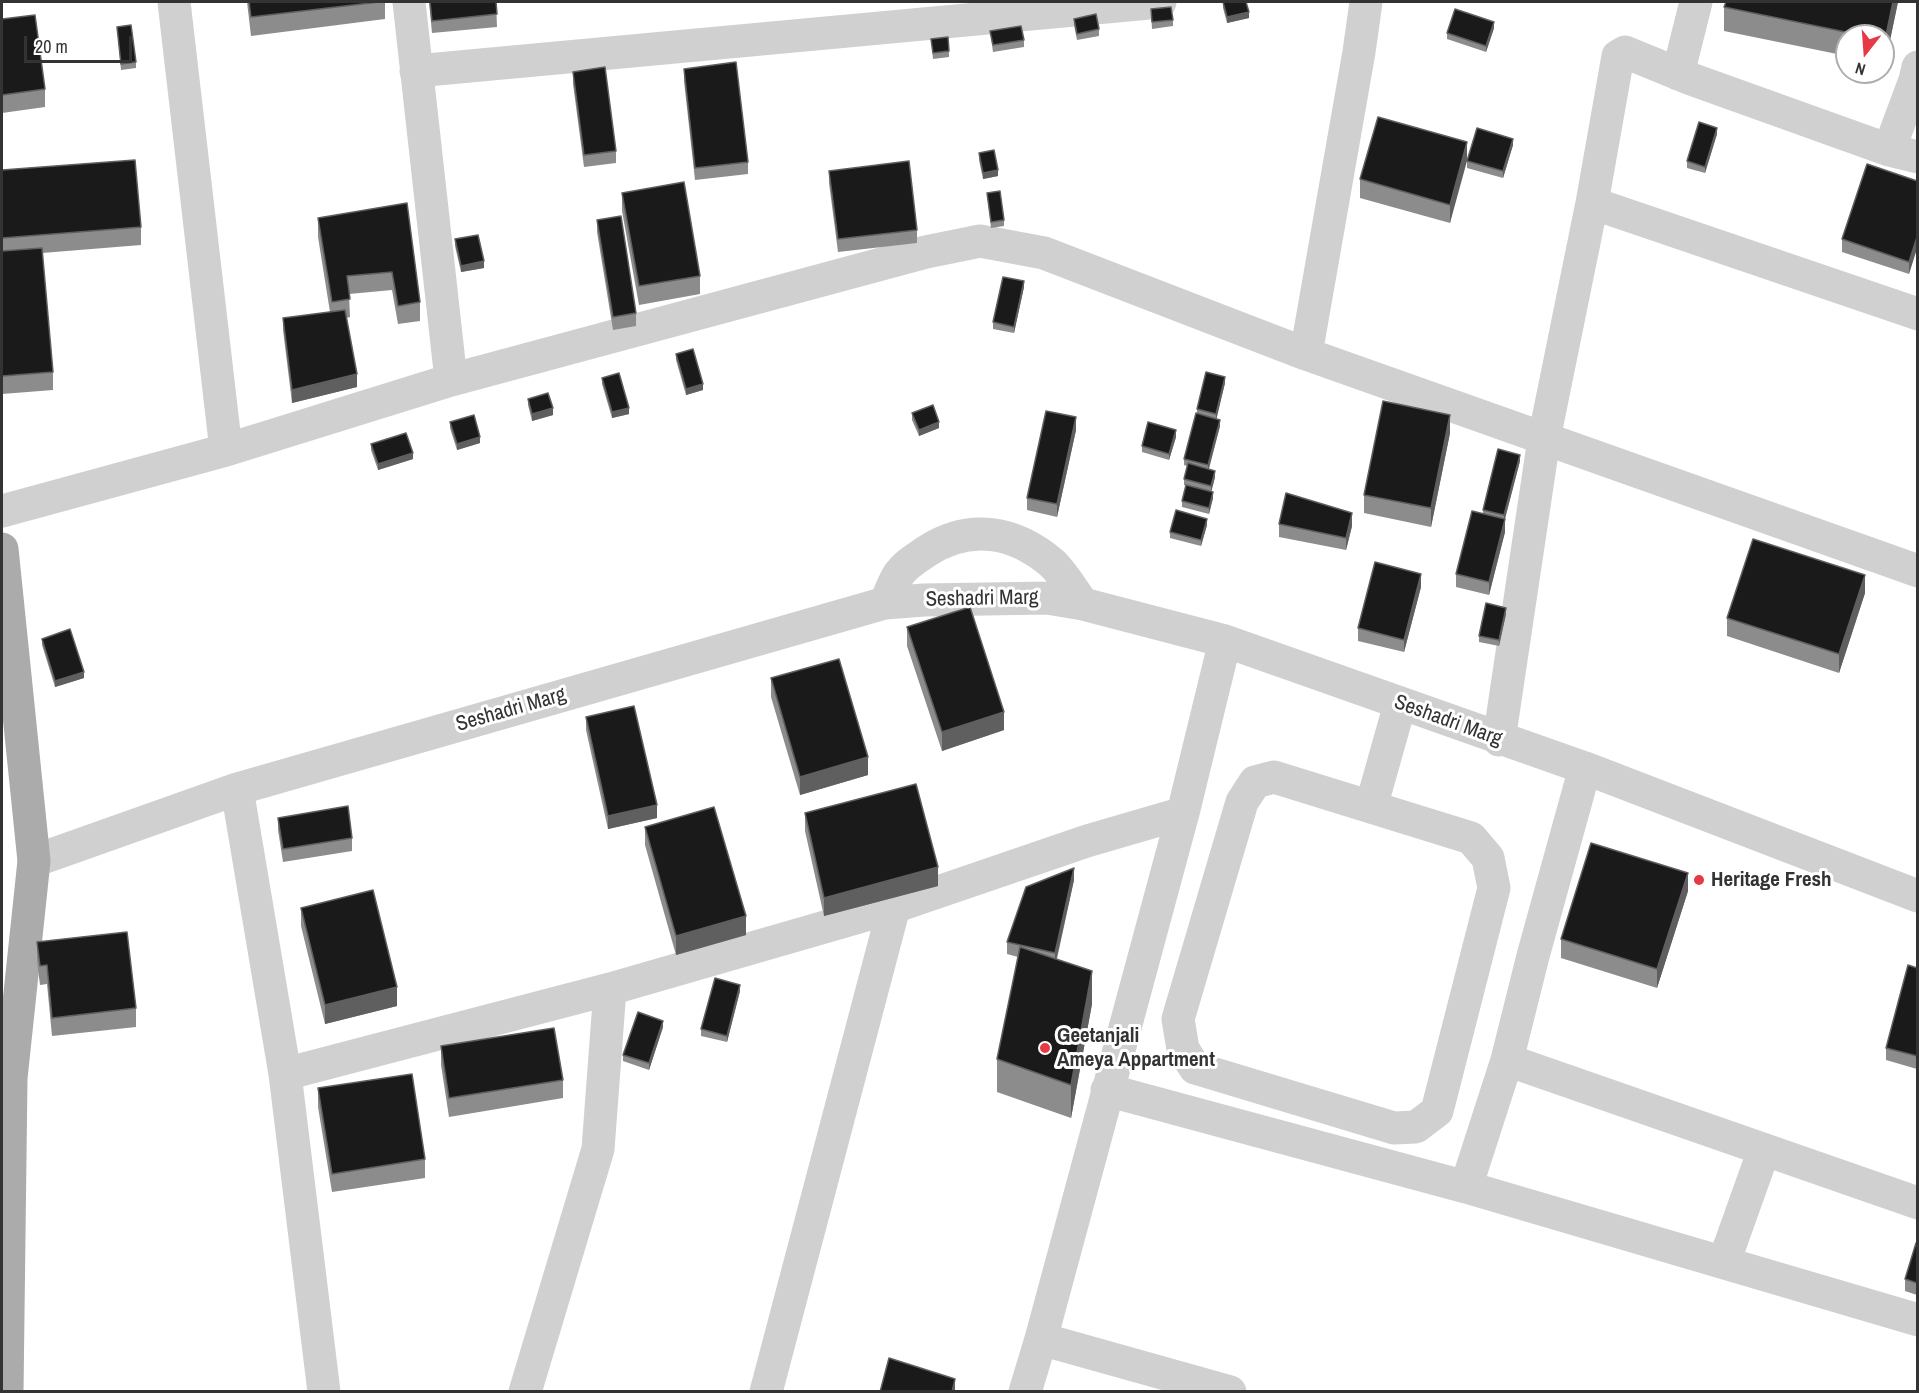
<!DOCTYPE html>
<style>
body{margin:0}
#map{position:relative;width:1919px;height:1393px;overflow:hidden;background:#fff;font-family:"Archivo Narrow",sans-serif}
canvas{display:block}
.frame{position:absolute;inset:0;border:3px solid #333;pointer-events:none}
.north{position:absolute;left:1835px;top:24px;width:60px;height:60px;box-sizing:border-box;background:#fff;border:2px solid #adadad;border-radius:50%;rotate:197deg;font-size:16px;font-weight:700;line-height:24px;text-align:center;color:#333}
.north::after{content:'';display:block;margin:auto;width:21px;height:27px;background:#e63946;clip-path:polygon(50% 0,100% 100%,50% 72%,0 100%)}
.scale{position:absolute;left:24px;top:36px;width:108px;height:27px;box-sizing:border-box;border:3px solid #333;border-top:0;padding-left:8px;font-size:18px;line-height:21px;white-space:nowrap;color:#333;-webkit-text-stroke:4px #fff;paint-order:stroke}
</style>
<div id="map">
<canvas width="1919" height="1393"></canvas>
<div class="frame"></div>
<div class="north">N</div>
<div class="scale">20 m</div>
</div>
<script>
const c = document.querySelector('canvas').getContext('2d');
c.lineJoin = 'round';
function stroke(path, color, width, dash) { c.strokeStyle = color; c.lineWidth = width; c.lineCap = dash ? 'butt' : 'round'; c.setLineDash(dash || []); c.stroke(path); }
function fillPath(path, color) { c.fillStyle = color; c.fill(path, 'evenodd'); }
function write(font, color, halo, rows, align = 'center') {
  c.font = font + ' "Archivo Narrow",sans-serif'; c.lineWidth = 6; c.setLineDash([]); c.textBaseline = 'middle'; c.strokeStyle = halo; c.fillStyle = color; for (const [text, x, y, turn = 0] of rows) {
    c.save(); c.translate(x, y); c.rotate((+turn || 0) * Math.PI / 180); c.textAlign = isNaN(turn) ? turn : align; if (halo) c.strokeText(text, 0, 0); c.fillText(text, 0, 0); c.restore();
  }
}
stroke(new Path2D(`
 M 174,2 L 226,450
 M 409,2 L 451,380
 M 416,71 L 1160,2
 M 1678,74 L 1696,2
 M 1889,150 L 1915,80 L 1918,67
 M 1592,203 L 1618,56 L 1625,52 L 1691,79 L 1889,150 L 1918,157
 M 1306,354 L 1359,52 L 1366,2
 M 2,511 L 226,450 L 451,380 L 926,252 L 980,241 L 1044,253 L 1306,354 L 1918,571
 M 885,603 C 890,594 893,583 899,574 C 906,564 917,558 927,551 C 970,523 1015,531 1053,564 C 1064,575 1074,592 1083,604
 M 1499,740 L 1544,439 L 1592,203 L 1918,314
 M 1274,777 L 1471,838 L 1488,858 L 1494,888 L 1437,1111 L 1416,1127 L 1394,1128 L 1195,1068 L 1183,1049 L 1178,1019 L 1242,802 L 1255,782 Z
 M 237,789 L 285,1074 L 324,1392
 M 1371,807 L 1400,704
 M 1183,813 L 1225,641
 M 34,861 L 237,789 L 885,603 L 924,600 L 1047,598 L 1083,604 L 1225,641 L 1585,768 L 1918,896
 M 1507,1060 L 1918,1203
 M 285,1074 L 610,989 L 894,907 L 1087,841 L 1183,813 L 1041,1339 L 1025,1392
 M 1107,1090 L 1466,1187 L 1918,1320
 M 1466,1187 L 1507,1060 L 1533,956 L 1585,768
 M 1724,1262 L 1764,1150
 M 1041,1339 L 1230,1392
 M 525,1392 L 598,1149 L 610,989
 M 766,1392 L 894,907`), '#d0d0d0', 33);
stroke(new Path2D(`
 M 2,549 L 34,861 L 11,1078 L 7,1392`), '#ababab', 33);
fillPath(new Path2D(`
 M 247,2 L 385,2 L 385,19 L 251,36 Z
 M 429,2 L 496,2 L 497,27 L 432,33 Z
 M 1223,2 L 1249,18 L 1227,23 L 1223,8 Z
 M 1898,2 L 1885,64 L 1883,64 L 1883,36 L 1847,36 L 1847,56 L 1724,31 L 1724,7 Z
 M 1151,9 L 1173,20 L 1173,26 L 1152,29 Z
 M 2,19 L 45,89 L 45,107 L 2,113 Z
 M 1074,19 L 1099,29 L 1099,36 L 1077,40 L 1074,25 Z
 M 117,27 L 136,62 L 136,68 L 121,70 Z
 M 1494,28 L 1486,52 L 1447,39 L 1447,33 Z
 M 990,31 L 1024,40 L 1024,47 L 993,52 Z
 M 931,39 L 949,51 L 949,57 L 933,59 Z
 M 684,69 L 748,162 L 748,174 L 695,180 L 684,81 Z
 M 573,72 L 616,151 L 616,163 L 584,167 L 573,84 Z
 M 1717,134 L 1705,173 L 1687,168 L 1687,161 Z
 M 1467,142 L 1450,223 L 1360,198 L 1360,179 Z
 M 1513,145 L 1503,178 L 1467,168 L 1467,161 Z
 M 979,153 L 998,176 L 983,179 L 979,160 Z
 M 2,170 L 141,227 L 141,245 L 42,253 L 53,372 L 53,390 L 2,394 Z
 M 829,171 L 917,230 L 917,243 L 838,252 L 829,183 Z
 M 1917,181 L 1909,274 L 1842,252 L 1842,239 Z
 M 622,193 L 700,276 L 700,294 L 639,305 L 622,211 Z
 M 987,193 L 1004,220 L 1004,226 L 991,228 Z
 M 407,203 L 420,302 L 420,321 L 398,324 L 392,290 L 349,294 L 350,317 L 346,318 L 357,387 L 292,403 L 283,330 L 283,318 L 330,312 L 318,237 L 318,218 Z
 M 597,220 L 636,313 L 636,326 L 613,330 L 597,232 Z
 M 455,239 L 484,268 L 461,272 L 455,246 Z
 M 1024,287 L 1014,333 L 993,329 L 993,322 Z
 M 676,354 L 703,390 L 686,395 L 676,360 Z
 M 602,378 L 629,414 L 612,418 L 602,384 Z
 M 1225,383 L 1216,419 L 1220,426 L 1209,469 L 1215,477 L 1211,491 L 1213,498 L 1209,514 L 1182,507 L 1182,501 L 1186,486 L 1184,485 L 1184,479 L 1187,466 L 1184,465 L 1184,459 L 1197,413 L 1197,409 Z
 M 528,399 L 553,415 L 532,421 L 528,405 Z
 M 912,413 L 939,428 L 919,436 L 912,420 Z
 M 450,422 L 480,443 L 457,450 L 450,428 Z
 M 1076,430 L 1057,517 L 1027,510 L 1027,498 Z
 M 1450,433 L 1431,527 L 1364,513 L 1364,495 Z
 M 1176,437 L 1169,460 L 1142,452 L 1142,446 Z
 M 371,444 L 413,459 L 378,470 L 371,450 Z
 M 1520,461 L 1505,519 L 1505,532 L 1489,595 L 1456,587 L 1456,574 L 1483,513 L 1483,510 Z
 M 1279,524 L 1352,526 L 1346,550 L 1279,537 Z
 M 1207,525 L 1201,546 L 1170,538 L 1170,532 Z
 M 1421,587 L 1404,652 L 1358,641 L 1358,628 Z
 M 1865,593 L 1839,673 L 1727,636 L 1727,618 Z
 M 1506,614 L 1499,646 L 1479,642 L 1479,636 Z
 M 907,627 L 1004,730 L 942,751 L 907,646 Z
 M 42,639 L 84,678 L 55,687 L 42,645 Z
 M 771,678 L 868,775 L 800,795 L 771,697 Z
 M 586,717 L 657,818 L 608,829 L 586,730 Z
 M 805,813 L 938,886 L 824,916 L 805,831 Z
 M 278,818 L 352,838 L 352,851 L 283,862 L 278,830 Z
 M 645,827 L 746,935 L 676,955 L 645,845 Z
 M 1074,880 L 1057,959 L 1092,1004 L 1071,1118 L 997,1092 L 997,1059 L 1018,957 L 1007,954 L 1007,942 Z
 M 1688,891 L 1657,988 L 1561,958 L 1561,939 Z
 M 301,908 L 397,1006 L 325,1024 L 301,926 Z
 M 37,942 L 136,1008 L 136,1027 L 52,1036 L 47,984 L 40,985 L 37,961 Z
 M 1917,968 L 1917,1069 L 1886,1060 L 1886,1048 Z
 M 740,991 L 727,1042 L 701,1036 L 701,1029 Z
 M 663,1027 L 649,1070 L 623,1061 L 623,1055 Z
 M 441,1046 L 563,1080 L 563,1098 L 449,1117 L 441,1065 Z
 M 318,1088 L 425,1159 L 425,1178 L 332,1192 L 318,1107 Z
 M 1917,1243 L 1917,1295 L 1905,1291 L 1905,1279 Z`), '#8c8c8c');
fillPath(new Path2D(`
 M 1893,2 L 1898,2 L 1885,64 L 1885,40 Z
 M 1249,12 L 1249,18 L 1227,23 L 1227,17 Z
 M 1494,22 L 1494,28 L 1486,52 L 1486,46 Z
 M 1717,128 L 1717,134 L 1705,173 L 1705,167 Z
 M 1513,139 L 1513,145 L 1503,178 L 1503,171 Z
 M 1467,142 L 1467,161 L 1450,223 L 1450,205 Z
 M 998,170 L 998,176 L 983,179 L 983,173 Z
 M 1917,237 L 1917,249 L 1909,274 L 1909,262 Z
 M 484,261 L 484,268 L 461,272 L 461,266 Z
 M 1024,281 L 1024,287 L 1014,333 L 1014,327 Z
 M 357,374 L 357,387 L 292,403 L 292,390 Z
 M 1225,377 L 1225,383 L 1216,421 L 1216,414 Z
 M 703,384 L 703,390 L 686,395 L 686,389 Z
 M 553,408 L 553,415 L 532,421 L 532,414 Z
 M 629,408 L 629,414 L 612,418 L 612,412 Z
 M 1450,415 L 1450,433 L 1431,527 L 1431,508 Z
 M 1076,417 L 1076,430 L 1057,517 L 1057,504 Z
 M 1220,420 L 1220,426 L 1208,471 L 1208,465 Z
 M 939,422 L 939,428 L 919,436 L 919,430 Z
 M 1176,430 L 1176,437 L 1169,460 L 1169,454 Z
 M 480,437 L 480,443 L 457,450 L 457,444 Z
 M 413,453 L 413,459 L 378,470 L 378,464 Z
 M 1520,455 L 1520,461 L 1504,522 L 1504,515 Z
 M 1215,471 L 1215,477 L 1211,493 L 1211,486 Z
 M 1213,492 L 1213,498 L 1209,514 L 1209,508 Z
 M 1352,513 L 1352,526 L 1346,550 L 1346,538 Z
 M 1207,519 L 1207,525 L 1201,546 L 1201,540 Z
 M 1505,519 L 1505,532 L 1489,595 L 1489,582 Z
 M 1421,574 L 1421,587 L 1404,652 L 1404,640 Z
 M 1865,575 L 1865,593 L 1839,673 L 1839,654 Z
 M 1506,608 L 1506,614 L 1499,646 L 1499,640 Z
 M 84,672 L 84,678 L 55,687 L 55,681 Z
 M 1004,712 L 1004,730 L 942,751 L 942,732 Z
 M 868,757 L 868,775 L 800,795 L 800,777 Z
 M 657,805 L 657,818 L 608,829 L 608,816 Z
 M 938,867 L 938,886 L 824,916 L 824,898 Z
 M 1074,868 L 1074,880 L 1055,965 L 1055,953 Z
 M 1688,873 L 1688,891 L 1657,988 L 1657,969 Z
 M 746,916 L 746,935 L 676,955 L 676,936 Z
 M 1092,971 L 1092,1004 L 1071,1118 L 1071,1085 Z
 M 740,985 L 740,991 L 727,1042 L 727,1036 Z
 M 397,987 L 397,1006 L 325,1024 L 325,1005 Z
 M 663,1021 L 663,1027 L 649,1070 L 649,1063 Z
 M 955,1379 L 955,1392 L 952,1392 Z`), '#5f5f5f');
const building = new Path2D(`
 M 249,2 L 379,2 L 251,17 Z
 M 430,2 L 496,2 L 497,14 L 432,21 Z
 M 1223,2 L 1246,2 L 1249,12 L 1227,17 Z
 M 1726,2 L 1893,2 L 1885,40 L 1883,40 L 1883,36 L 1865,36 L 1724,7 Z
 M 1171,7 L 1173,20 L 1152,22 L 1151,9 Z
 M 1455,9 L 1494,22 L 1486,46 L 1447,33 Z
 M 1096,14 L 1099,29 L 1077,34 L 1074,19 Z
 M 35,15 L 45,89 L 2,95 L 2,19 Z
 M 131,25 L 136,62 L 121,64 L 117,27 Z
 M 1021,26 L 1024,40 L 993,45 L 990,31 Z
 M 948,37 L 949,51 L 933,53 L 931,39 Z
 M 736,62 L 748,162 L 695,168 L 684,69 Z
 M 605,67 L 616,151 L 584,155 L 573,72 Z
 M 1378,117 L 1467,142 L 1450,205 L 1360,179 Z
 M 1699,122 L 1717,128 L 1705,167 L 1687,161 Z
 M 1477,128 L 1513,139 L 1503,171 L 1467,161 Z
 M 994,150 L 998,170 L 983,173 L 979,153 Z
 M 135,160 L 141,227 L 2,238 L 2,170 Z
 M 909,161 L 917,230 L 838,239 L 829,171 Z
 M 1867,164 L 1917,181 L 1917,237 L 1909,262 L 1842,239 Z
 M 684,182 L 700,276 L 639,286 L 622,193 Z
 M 1000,191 L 1004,220 L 991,222 L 987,193 Z
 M 407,203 L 420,302 L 398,306 L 392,272 L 347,276 L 350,299 L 332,302 L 318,218 Z
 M 621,216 L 636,313 L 613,317 L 597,220 Z
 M 478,235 L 484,261 L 461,266 L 455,239 Z
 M 42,248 L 53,372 L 2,376 L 2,251 Z
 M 1003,277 L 1024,281 L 1014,327 L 993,322 Z
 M 345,310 L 357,374 L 292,390 L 283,318 Z
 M 693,349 L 703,384 L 686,389 L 676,354 Z
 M 1206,372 L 1225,377 L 1216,414 L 1197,409 Z
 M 619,373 L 629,408 L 612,412 L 602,378 Z
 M 548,393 L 553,408 L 532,414 L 528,399 Z
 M 1383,401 L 1450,415 L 1431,508 L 1364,495 Z
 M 933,405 L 939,422 L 919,430 L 912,413 Z
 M 1046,411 L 1076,417 L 1057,504 L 1027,498 Z
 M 1196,413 L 1220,420 L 1208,465 L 1184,459 Z
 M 474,415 L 480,437 L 457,444 L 450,422 Z
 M 1148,422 L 1176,430 L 1169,454 L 1142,446 Z
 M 406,433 L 413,453 L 378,464 L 371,444 Z
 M 1498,449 L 1520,455 L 1504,515 L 1483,510 Z
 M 1188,463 L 1215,471 L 1211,486 L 1184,479 Z
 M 1186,485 L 1213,492 L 1209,508 L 1182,501 Z
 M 1286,493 L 1352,513 L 1346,538 L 1279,524 Z
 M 1176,510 L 1207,519 L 1201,540 L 1170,532 Z
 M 1472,511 L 1505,519 L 1489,582 L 1456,574 Z
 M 1753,539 L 1865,575 L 1839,654 L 1727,618 Z
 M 1375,562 L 1421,574 L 1404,640 L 1358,628 Z
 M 1486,603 L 1506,608 L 1499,640 L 1479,636 Z
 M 970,607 L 1004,712 L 942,732 L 907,627 Z
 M 70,629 L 84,672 L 55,681 L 42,639 Z
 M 839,659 L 868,757 L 800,777 L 771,678 Z
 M 634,706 L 657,805 L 608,816 L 586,717 Z
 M 916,784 L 938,867 L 824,898 L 805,813 Z
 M 348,806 L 352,838 L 283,849 L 278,818 Z
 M 714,807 L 746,916 L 676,936 L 645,827 Z
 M 1591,843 L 1688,873 L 1657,969 L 1561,939 Z
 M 1074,868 L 1055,953 L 1007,942 L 1026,887 Z
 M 373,890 L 397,987 L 325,1005 L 301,908 Z
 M 127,932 L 136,1008 L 52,1018 L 47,965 L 40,966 L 37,942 Z
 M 1020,947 L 1092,971 L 1071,1085 L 997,1059 Z
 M 1908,965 L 1917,968 L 1917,1056 L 1886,1048 Z
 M 715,978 L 740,985 L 727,1036 L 701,1029 Z
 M 638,1012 L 663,1021 L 649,1063 L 623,1055 Z
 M 554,1028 L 563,1080 L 449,1098 L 441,1046 Z
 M 412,1074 L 425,1159 L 332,1174 L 318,1088 Z
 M 1916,1243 L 1917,1243 L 1917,1283 L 1905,1279 Z
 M 889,1358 L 955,1379 L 952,1392 L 880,1392 Z`);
fillPath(building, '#1a1a1a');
stroke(building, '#5f5f5f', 1.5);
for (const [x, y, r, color] of [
 [1699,880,6,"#e63946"],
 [1045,1048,6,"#e63946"]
]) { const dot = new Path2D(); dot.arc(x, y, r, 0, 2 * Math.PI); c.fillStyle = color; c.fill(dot); stroke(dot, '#fff', 2); }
write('21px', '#333', '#fff', [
 ["Seshadri Marg",982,599,-1],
 ["Seshadri Marg",511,710,-16],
 ["Seshadri Marg",1448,721,20]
]);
write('bold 21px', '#333', '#fff', [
 ["Heritage Fresh",1711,880],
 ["Geetanjali",1057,1036],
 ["Ameya Appartment",1057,1060]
], 'left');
</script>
